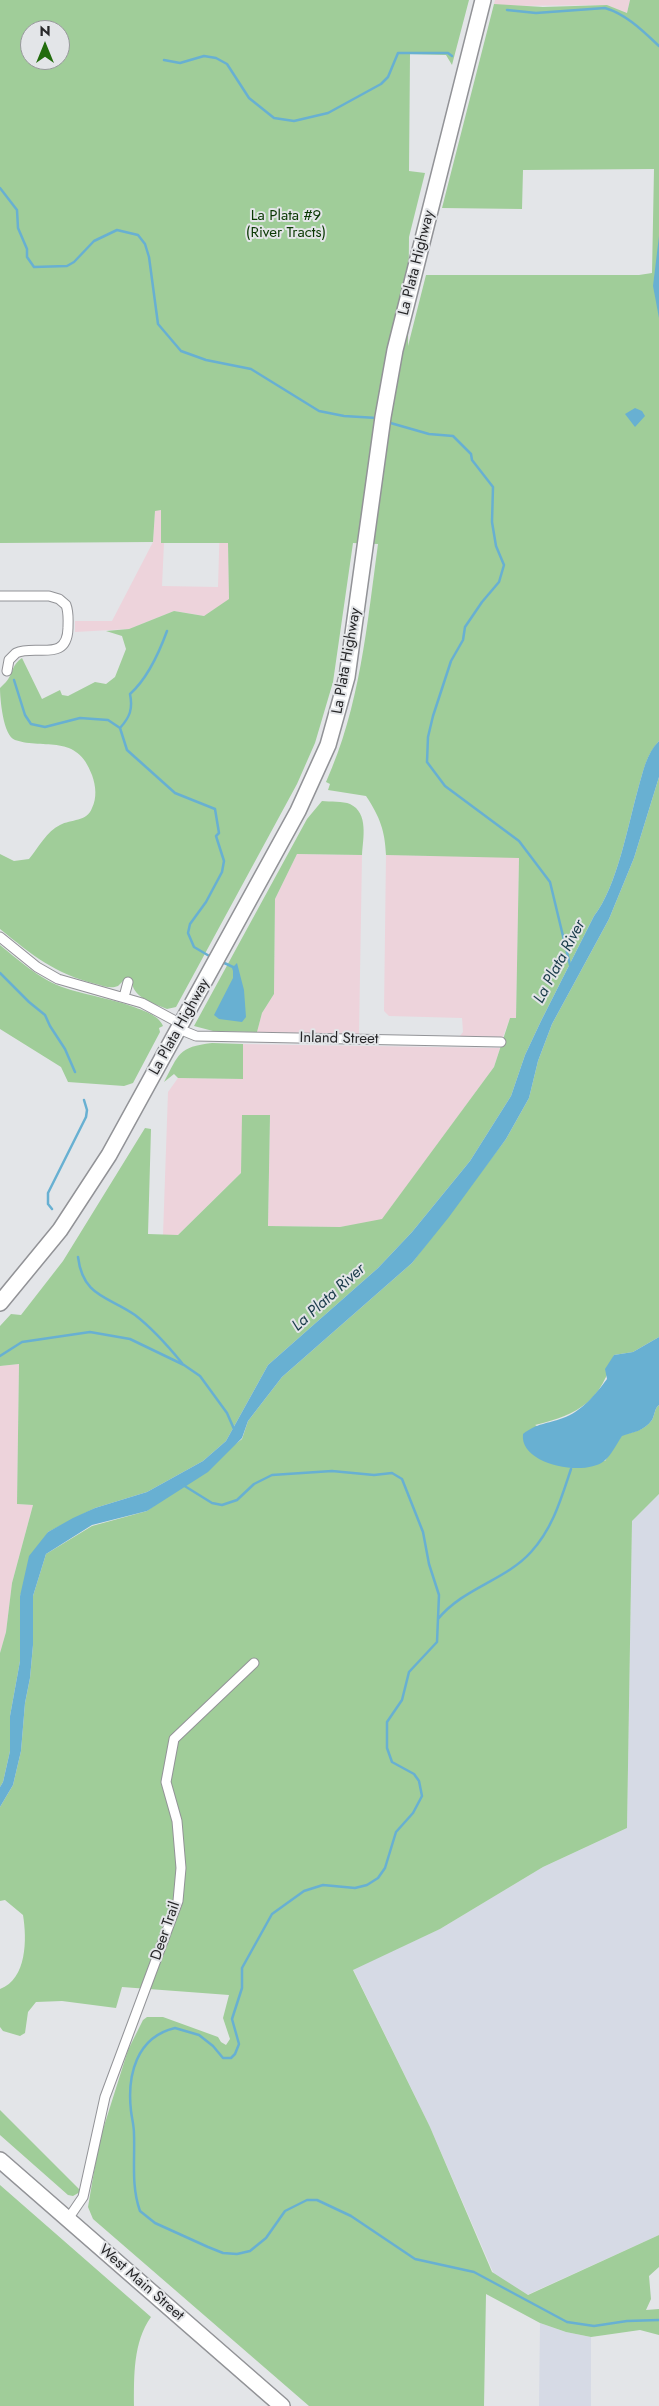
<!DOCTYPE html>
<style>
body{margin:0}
#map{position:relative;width:659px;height:2406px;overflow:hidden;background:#e3e5e8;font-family:Jost,sans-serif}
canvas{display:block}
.north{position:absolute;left:20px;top:20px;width:50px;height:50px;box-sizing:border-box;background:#e3e5e8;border:1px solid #98999c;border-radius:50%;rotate:0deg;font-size:14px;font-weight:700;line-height:20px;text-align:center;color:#272729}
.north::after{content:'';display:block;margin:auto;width:18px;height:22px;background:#226c0d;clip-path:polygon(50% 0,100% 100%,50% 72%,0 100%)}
</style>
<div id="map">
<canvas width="659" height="2406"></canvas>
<div class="north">N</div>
</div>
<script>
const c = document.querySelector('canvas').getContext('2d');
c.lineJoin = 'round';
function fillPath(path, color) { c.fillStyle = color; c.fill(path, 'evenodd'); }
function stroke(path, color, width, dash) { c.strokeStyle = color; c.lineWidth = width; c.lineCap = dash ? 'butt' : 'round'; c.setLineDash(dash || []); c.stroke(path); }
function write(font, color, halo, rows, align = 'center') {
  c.font = font + ' Jost,sans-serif'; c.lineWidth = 4; c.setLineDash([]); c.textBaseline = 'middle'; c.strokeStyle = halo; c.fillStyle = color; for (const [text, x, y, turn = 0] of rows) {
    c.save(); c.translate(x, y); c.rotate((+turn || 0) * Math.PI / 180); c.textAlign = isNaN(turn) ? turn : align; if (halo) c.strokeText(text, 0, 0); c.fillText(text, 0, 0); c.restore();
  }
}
fillPath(new Path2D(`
 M 659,1494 L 659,2235 L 507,2304 L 430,2127 L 353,1969 L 440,1929 L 543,1867 L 627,1828 L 632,1520 Z
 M 540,2323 L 566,2332 L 591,2337 L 591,2406 L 539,2406 Z`), '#d6dae5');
fillPath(new Path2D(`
 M 495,0 L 630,0 L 627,13 L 607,5 L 498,6 L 494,4 Z
 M 155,510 L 228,511 L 229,600 L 204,616 L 174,611 L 129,629 L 75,632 L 75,621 L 112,621 L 153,542 ZM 220,519 L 218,587 L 162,586 L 165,521 Z
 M 297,854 L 362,855 L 359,1034 L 257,1032 L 262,1013 L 274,994 L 275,899 Z
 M 386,855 L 519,857 L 516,1019 L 510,1018 L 503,1037 L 460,1036 L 463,1032 L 462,1018 L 389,1016 L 384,1011 Z
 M 243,1044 L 300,1045 L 500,1048 L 494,1067 L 382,1220 L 340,1227 L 268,1226 L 270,1115 L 243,1115 L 241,1173 L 178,1235 L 163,1235 L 168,1092 L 178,1078 L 243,1079 Z
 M 19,1364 L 17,1504 L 33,1505 L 12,1583 L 6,1632 L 0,1653 L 0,1366 Z`), '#edd3db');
fillPath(new Path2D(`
 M 0,0 L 469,0 L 452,65 L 446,55 L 410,54 L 409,171 L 425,173 L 409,237 L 408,346 L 426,275 L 639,275 L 652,273 L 654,169 L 523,170 L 522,209 L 442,208 L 494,4 L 543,7 L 607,5 L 627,13 L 630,0 L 659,0 L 659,741 C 646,755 643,772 638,789 C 628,825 617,887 594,916 L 541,1021 L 525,1055 L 511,1096 L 470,1161 L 412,1232 L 378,1268 L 268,1365 L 226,1441 L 203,1461 L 147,1492 L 95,1508 L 48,1532 L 20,1596 L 20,1661 L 10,1716 L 10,1751 L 3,1782 L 0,1787 L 0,1653 L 6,1632 L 12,1583 L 33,1505 L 17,1504 L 19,1364 L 0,1366 L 0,1326 L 11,1314 L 21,1315 L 63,1261 L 145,1128 L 151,1129 L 148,1234 L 178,1235 L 241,1173 L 242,1115 L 270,1115 L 268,1226 L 340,1227 L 382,1219 L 494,1067 L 510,1018 L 516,1018 L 519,858 L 386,855 C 385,831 380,817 366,796 L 328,790 L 330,784 L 326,782 C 360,707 367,625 378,544 L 353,543 L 333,682 L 315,743 L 297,784 L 176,1007 L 167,1009 C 155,1004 134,998 132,983 L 123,981 L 118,986 C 111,989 103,986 96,984 C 55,974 32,955 0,929 L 0,854 L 14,861 L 29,859 C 38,848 47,831 60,825 C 71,819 87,822 92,808 C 97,798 96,786 92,775 C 77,733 45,750 15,740 C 3,736 0,698 0,688 C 2,686 4,684 6,682 C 13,674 12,664 22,658 L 42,699 L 60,690 L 62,695 L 68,696 L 95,682 L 106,684 L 115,677 L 126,649 L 122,636 L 106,631 L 129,629 L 174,611 L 204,616 L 229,599 L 228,543 L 161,543 L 161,510 L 155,511 L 153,542 L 0,543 ZM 30,30 L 60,30 L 60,60 L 30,60 Z
 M 659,777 L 659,1337 L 633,1352 L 614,1355 C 601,1401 580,1414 535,1425 L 605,1461 L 622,1435 C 633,1432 644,1431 652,1420 C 655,1415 654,1409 659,1405 L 659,1494 L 632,1521 L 627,1828 L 543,1867 L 440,1929 L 353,1970 L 430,2127 L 492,2272 L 528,2295 L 659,2235 L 659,2267 L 649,2276 L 651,2299 L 646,2310 L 659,2309 L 659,2335 L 640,2330 L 591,2337 L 566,2332 L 540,2323 L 486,2294 L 484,2406 L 309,2406 L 93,2219 L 88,2207 L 99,2142 L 128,2050 L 143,2020 L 147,2017 L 163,2017 L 218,2037 L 221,2042 L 226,2045 L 230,2039 L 223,2018 L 229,1995 L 122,1987 L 116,2008 L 62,2001 L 36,2002 L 28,2012 L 25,2033 L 20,2036 L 3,2031 L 0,2027 L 0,1989 C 27,1979 27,1939 23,1915 L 5,1900 L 0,1901 L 0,1807 L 13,1785 L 21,1751 L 25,1703 L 30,1678 L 33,1645 L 33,1596 L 46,1554 L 92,1526 L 147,1511 L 242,1439 L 248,1421 L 282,1377 L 412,1263 L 506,1139 L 529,1098 L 538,1061 L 552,1024 L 609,919 L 634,858 Z
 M 322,801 C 330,802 343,801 350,804 C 369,813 363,839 362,855 L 297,854 L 275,899 L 274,994 L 262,1013 L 257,1032 L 213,1031 L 194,1026 L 307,819 Z
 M 0,945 C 22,963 43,982 71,990 C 91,996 112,999 131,1006 C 142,1010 159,1015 163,1026 L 159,1028 L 160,1032 L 133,1083 L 124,1086 L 68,1082 L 61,1067 L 0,1029 Z
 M 212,1043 L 243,1044 L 243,1079 L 178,1078 L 174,1074 L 164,1082 C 179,1054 178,1047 212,1043 Z
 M 0,2110 L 79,2189 L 80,2192 L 73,2196 L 68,2195 L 0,2135 Z
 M 0,2185 L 151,2317 C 133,2342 134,2376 134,2406 L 0,2406 Z`), '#a0cd99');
fillPath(new Path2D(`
 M 659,236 L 659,318 L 653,286 Z
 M 635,408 L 642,411 L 645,416 L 635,427 L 625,414 Z
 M 659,741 L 659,777 L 634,858 L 609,919 L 552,1024 L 538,1061 L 529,1098 L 506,1139 L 449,1217 L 412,1263 L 282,1377 L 248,1421 L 242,1438 L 208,1472 L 147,1511 L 92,1525 L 46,1554 L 33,1596 L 33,1645 L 30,1678 L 25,1703 L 21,1751 L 13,1785 L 0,1807 L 0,1787 L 3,1782 L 10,1751 L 10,1716 L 20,1661 L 20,1596 L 29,1556 L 48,1532 L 73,1518 L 95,1508 L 147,1492 L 203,1461 L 226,1441 L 268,1365 L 378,1268 L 412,1232 L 470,1161 L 511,1096 L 525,1055 L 541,1021 L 594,916 C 617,887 628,825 638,789 C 643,772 646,754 659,741 Z
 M 237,963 L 244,990 L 246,1017 L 242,1022 L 219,1019 L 214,1015 L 233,978 L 233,967 Z
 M 659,1337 L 659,1405 C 654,1409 655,1415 652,1420 C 644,1431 634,1432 622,1436 C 617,1443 611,1456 604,1461 C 585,1477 519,1465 523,1434 C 537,1423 547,1424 563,1418 C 581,1412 596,1394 607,1379 L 605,1369 L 614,1355 L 633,1352 Z`), '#68b0d2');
stroke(new Path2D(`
 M 507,10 L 536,13 L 605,8 C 626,14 643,31 659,46
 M 164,60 L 180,63 L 204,56 L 216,58 L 227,64 L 249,98 L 274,118 L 294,121 L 328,113 L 381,84 L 388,77 L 398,53 L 448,53 L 452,56
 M 0,188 L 17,210 L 18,228 L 27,249 L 27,257 L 34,267 L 67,266 L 74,262 L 94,241 L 117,230 L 138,235 L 145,244 L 149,257 L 158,324 L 181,351 L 206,360 L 251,369 L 319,411 L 344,416 L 377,418
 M 387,422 L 429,434 L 453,436 L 471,454 L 472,460 L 493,487 L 492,522 L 496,546 L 504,565 L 499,582 L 482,602 L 465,627 L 463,640 L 451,661 L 433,716 L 428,737 L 427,762 L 445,786 L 519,841 L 550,882 L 570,965
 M 14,680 L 25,715 L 31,724 L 45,727 L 80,718 L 108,720 L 120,728 L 127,750 L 175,793 L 215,809 L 219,833 L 216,836 L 224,861 L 222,872 L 206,902 L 190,924 L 188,933 L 194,947 L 211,957
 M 120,728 C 130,717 133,709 130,694 C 148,678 159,653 167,631
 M 220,961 L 233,967 L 234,970
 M 0,973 L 29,1002 L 45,1015 L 50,1026 L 65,1049 L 75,1072
 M 52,1209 L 48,1204 L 48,1193 L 86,1117 L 87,1110 L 84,1100
 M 78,1257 C 83,1297 108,1296 135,1315 C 152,1328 168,1346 182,1363
 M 0,1356 L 22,1342 L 90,1332 L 130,1339 L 184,1365 L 200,1376 L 227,1413 L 234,1429
 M 183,1485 L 212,1503 L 222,1505 L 237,1500 L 254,1484 L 272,1475 L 332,1471 L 374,1475 L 392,1473 L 402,1479 L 423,1532 L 429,1564 L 439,1595 L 437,1642 L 409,1672 L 402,1700 L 387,1722 L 387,1748 L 392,1762 L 414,1774 L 419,1781 L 422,1796 L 413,1813 L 396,1832 L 385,1868 L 378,1878 L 367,1885 L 355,1888 L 323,1885 L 304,1891 L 272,1914 L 242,1968 L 242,1988 L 232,2019 L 239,2044 L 235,2054 L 231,2058 L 223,2058 L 213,2046 L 199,2035 L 175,2028 C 136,2037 127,2076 131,2111 C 132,2119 134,2126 134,2134 C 135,2160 131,2186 140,2211 L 155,2223 L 208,2247 L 223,2253 L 237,2254 L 250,2251 L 266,2238 L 285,2211 L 307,2200 L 317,2200 L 351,2216 L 415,2259 L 474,2272 L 567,2322 L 594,2326 L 627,2321 L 659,2320
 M 438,1619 C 463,1588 506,1580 531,1552 C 553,1528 561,1499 571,1469`), '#68b0d2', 2.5);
const street = new Path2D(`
 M 0,596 L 49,596 L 59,599 L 66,605 C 69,613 68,620 68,628 C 67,663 36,644 16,653 L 9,660 L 7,671
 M 0,937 L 37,967 L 58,979 L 142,1003 L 181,1024
 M 124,997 L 128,982
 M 179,1029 L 196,1036 L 501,1042
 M 68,2219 L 83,2197 L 105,2097 L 178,1901 L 181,1868 L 177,1821 L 166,1782 L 174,1739 L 254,1663`);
const highway = new Path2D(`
 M 0,1303 L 60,1230 L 109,1155 L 298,811 L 328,745 L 347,677 L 383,417 L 395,350 L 483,0
 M 0,2160 L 282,2406`);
stroke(street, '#929397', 11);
stroke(highway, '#929397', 18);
stroke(street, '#fff', 9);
stroke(highway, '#fff', 15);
write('15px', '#0a3803', '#e3e5e8', [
 ["La Plata #9",286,216],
 ["(River Tracts)",286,233]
]);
write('15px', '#272729', '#e3e5e8', [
 ["La Plata Highway",417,263,-76],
 ["La Plata Highway",347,661,-80],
 ["La Plata Highway",180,1027,-61],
 ["Inland Street",339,1039,1],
 ["Deer Trail",166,1931,-71],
 ["West Main Street",141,2283,41]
]);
write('italic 16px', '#1a3b4a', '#e3e5e8', [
 ["La Plata River",560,962,-62],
 ["La Plata River",329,1298,-42]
]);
</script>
